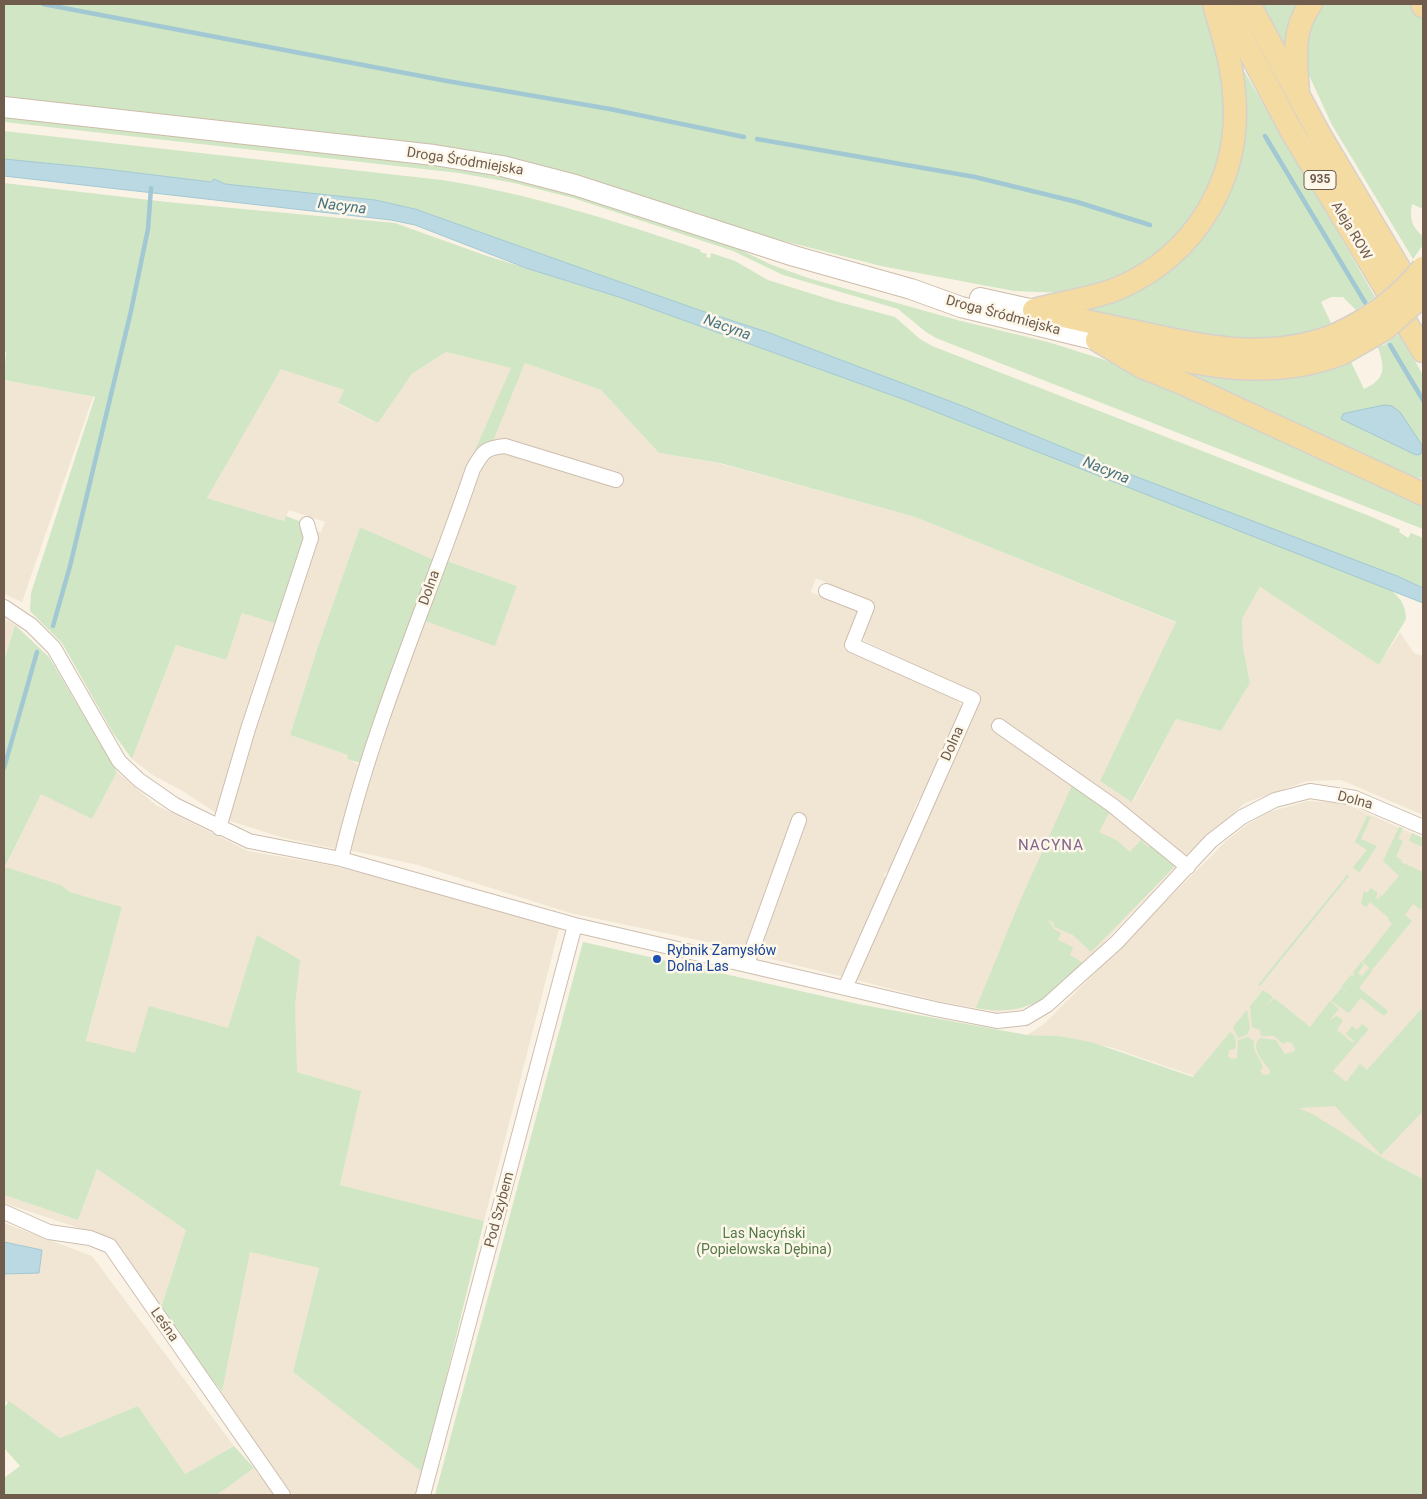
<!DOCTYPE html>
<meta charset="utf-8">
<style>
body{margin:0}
#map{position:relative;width:1427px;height:1499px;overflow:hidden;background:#faf3e5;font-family:Roboto,sans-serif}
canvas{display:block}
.frame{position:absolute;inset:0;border:5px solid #705c4c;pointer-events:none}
</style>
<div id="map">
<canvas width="1427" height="1499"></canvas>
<div class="frame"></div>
</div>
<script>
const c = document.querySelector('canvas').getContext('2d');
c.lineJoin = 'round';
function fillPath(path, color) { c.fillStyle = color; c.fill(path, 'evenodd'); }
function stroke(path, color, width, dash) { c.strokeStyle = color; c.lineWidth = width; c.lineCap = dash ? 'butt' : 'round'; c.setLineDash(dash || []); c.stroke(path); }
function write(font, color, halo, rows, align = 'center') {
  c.font = font + ' Roboto,sans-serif'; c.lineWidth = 5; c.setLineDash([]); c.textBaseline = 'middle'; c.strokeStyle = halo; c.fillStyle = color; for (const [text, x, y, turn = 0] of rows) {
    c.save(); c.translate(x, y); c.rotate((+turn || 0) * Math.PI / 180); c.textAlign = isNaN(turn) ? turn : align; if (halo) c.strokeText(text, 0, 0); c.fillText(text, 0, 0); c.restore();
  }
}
fillPath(new Path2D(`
 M 446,352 L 512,368 L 464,477 L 434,560 L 360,527 L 317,649 L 290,735 L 348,755 L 347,759 L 362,766 L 355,789 L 348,798 L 350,807 L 336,849 L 284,838 L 227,820 L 273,666 L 318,532 L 321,532 L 325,522 L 289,510 L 284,521 L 207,498 L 280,368 L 344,390 L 338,404 L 378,423 L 412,374 Z
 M 525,363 L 601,390 L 659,453 L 718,463 L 915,517 L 1177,623 L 1100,781 L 1133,802 L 1176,719 L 1221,731 L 1250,683 L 1243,647 L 1242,619 L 1260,587 L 1379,665 L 1400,632 L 1414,653 L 1423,656 L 1423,815 L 1341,780 L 1307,781 L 1245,803 L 1187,854 L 1065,984 L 1021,1009 L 997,1012 L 937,1001 L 853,979 L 980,696 L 865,641 L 861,632 L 873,604 L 816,578 L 811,592 L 857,611 L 859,615 L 844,649 L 954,697 L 964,708 L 958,722 L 953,725 L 948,745 L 925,797 L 919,799 L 914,809 L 915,818 L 892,869 L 884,874 L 886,882 L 843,977 L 756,955 L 793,819 L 745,950 L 570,913 L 418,865 L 349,850 L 381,743 L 425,621 L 495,645 L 517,586 L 447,561 L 469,500 Z
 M 4,380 L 93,397 L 22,602 L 4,594 Z
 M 242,613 L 277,624 L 266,658 L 258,669 L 260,677 L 218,813 L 216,813 L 183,791 L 154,776 L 132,759 L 176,645 L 225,660 Z
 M 4,618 L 15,625 L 4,661 Z
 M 117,772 L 156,805 L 248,851 L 334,866 L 560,925 L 484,1221 L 340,1185 L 360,1091 L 297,1072 L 135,1054 L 86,1042 L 122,907 L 70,892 L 61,885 L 5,868 L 41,793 L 92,819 Z
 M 1307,801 L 1344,803 L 1423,838 L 1423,1179 L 1383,1158 L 1303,1110 L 1260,1099 L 1113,1048 L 1059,1036 L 1027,1035 L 1044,1024 L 1226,841 L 1248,824 L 1269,812 Z
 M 97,1169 L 186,1230 L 160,1311 L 140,1276 L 119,1247 L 109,1238 L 4,1203 L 4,1195 L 78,1220 Z
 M 4,1223 L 92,1256 L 234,1446 L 185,1474 L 138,1406 L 60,1438 L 4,1400 Z
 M 250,1252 L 319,1268 L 293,1372 L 423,1473 L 417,1495 L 293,1495 L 246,1432 L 223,1398 L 222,1392 Z
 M 254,1468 L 275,1495 L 217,1495 Z`), '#f1e6d4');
fillPath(new Path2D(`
 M 4,4 L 1203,4 L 1210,23 L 1227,98 L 1222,162 L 1186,231 L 1127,277 L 1065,293 L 1014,291 L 881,266 L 745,231 L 602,184 L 4,99 Z
 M 1263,4 L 1300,4 L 1286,44 L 1283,43 Z
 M 1322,4 L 1410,4 L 1423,17 L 1423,209 L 1412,204 C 1409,218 1412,228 1423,236 L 1423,245 L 1413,259 L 1332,125 L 1307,71 L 1305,51 L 1314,14 Z
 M 1240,64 L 1375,297 L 1356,310 L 1343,297 L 1331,297 L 1321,302 L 1331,323 L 1328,325 L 1330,329 L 1300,339 L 1204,339 L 1075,307 L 1201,237 Z
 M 4,116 L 434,164 L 497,175 L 560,189 L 724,242 L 772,265 L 808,278 L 961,321 L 1048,342 L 1105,360 L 1423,502 L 1423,529 L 936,338 L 926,332 L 898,309 L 783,275 L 733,251 L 573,198 L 514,183 L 459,173 L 4,122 Z
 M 4,131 L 442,180 C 531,194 615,221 701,250 L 700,252 L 707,254 L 706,257 L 710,258 L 711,253 L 735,261 L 768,280 L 835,301 L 895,317 L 920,339 L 932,346 L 1367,515 L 1400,529 L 1399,532 L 1408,538 L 1411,533 L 1423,538 L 1423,588 L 1116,469 L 960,405 L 767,332 L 696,309 L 415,209 L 375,200 L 225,184 L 216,182 L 215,179 L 211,182 L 105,169 L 4,159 Z
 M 4,183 L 167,202 L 395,223 L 484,255 L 622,298 L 908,401 L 1375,582 C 1392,589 1406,599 1406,619 L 1379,665 L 1260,587 L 1242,619 L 1243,647 L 1250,683 L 1221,731 L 1176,719 L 1132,802 L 1100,781 L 1176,622 L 915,517 L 720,463 L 659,453 L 601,390 L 525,363 L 469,500 L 466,471 L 511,368 L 446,352 L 412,374 L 378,423 L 338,403 L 344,390 L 281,369 L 207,498 L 284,521 L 286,516 L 307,524 L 311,538 L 277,624 L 242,613 L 226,660 L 176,645 L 132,759 L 113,733 L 62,643 L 30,611 L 31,593 L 95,397 L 4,380 L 6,352 L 4,350 Z
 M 1399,334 L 1423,375 L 1423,479 L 1388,469 L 1147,360 L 1351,362 L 1364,389 C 1386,379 1385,369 1378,347 L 1384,345 Z
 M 360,527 L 434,560 L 360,763 L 347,759 L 348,755 L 290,735 L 317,649 Z
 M 447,561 L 517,586 L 495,646 L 425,621 Z
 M 15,625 L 49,657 L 117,772 L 92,819 L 41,794 L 5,867 L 61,885 L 70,892 L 122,907 L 86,1041 L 135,1053 L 149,1006 L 228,1028 L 257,935 L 300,960 L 295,1005 L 297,1072 L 361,1091 L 340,1185 L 484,1221 L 423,1473 L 293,1372 L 319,1268 L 250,1252 L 222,1392 L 160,1311 L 186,1230 L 97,1169 L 78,1220 L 4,1195 L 4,661 Z
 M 1074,781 L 1126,824 L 1109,813 L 1099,832 L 1118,841 L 1130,852 L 1141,840 L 1148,847 L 1153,842 L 1177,864 L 1091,952 L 1073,935 L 1054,927 L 1053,921 L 1052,922 L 1048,920 L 1054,929 L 1061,933 L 1058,940 L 1073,947 L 1070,955 L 1083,963 C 1053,999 1024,1017 976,1008 L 1020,901 Z
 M 1367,816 L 1371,817 L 1361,839 L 1377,846 L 1359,873 L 1353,867 L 1367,850 L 1355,842 Z
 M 1399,827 L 1403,828 L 1398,839 L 1403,841 L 1396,857 L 1402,860 L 1401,862 L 1423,872 L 1423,906 L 1421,910 L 1413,904 L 1405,915 L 1412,921 L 1372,970 L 1362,962 L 1392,924 L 1388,920 L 1389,918 L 1370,902 L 1366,907 L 1361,904 L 1364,891 L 1367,893 L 1371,888 L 1378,893 L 1375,898 L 1379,899 L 1380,895 L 1382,896 L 1399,876 L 1383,861 Z
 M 1412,833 L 1423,838 L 1423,847 L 1409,841 Z
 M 1347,875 L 1349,876 L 1260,986 L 1258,985 Z
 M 583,942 L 858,1004 L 1027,1035 L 1059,1036 L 1091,1042 L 1193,1077 L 1230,1032 C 1236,1035 1237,1043 1235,1049 L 1229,1050 L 1228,1057 L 1232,1059 L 1237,1058 L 1238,1040 L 1248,1037 L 1254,1041 C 1252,1052 1260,1057 1263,1067 L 1260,1071 L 1264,1075 L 1269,1074 L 1270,1070 C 1264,1062 1249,1048 1260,1038 L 1276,1040 L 1285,1054 L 1293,1052 L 1295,1049 L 1292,1043 L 1287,1042 L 1283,1044 L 1274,1036 L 1261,1036 L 1260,1030 L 1252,1027 L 1250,1006 L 1263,990 L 1273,997 L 1264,1009 L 1274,998 L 1310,1027 L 1330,1001 L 1339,1009 L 1329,1021 L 1336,1016 L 1343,1020 L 1337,1030 L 1353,1043 L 1354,1041 L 1346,1034 L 1352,1026 L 1357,1030 L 1362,1024 L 1369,1029 L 1333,1071 L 1346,1082 L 1360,1064 L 1367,1070 L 1423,1007 L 1423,1111 L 1381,1155 L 1335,1106 L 1299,1108 L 1314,1115 L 1383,1158 L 1423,1179 L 1423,1495 L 435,1495 Z
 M 1361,962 L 1364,965 L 1358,973 L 1362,976 L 1369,968 L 1372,971 L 1359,988 L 1388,1011 L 1384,1016 L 1361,998 L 1349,1013 L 1331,1001 L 1341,988 L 1352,996 L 1341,987 L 1351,975 L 1354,976 L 1353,972 Z
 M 1247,1010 L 1250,1028 L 1247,1035 L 1238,1038 L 1233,1027 Z
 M 9,1401 L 60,1438 L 138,1406 L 185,1474 L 234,1446 L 254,1468 L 217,1495 L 4,1495 L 4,1478 L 20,1466 L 4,1448 L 4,1408 Z`), '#d0e6c4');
const water = new Path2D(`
 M 4,159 L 105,169 L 211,182 L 214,179 L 225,184 L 375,200 L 415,209 L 696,309 L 767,332 L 960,405 L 1116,469 L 1397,576 L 1423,588 L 1423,603 L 908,401 L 622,298 L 526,268 L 415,225 L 391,220 L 4,176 Z
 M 1385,405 L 1392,406 L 1400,412 L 1422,445 L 1421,454 L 1416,455 L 1341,419 L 1343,414 Z
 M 4,1242 L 42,1250 L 39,1273 L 4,1274 Z`);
fillPath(water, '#bbd9e2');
stroke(water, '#a2c8d3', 1);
stroke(new Path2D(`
 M 43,4 L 447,81 L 610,109 L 744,137
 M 1265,136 L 1366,304
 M 757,139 L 975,177 L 1077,202 L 1150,225
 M 1390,345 L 1423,400
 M 53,626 L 70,566 L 131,311 L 148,229 L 151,188
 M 4,768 L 37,652`), '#a2c8d3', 4.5);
const minor = new Path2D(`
 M 826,591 L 867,607 L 852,645 L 973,699 L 845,988
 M 4,607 L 31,625 L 54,648 L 119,761 L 139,780 L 175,805 L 249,841 L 341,859 L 575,925 L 935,1009 L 997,1021 L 1025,1018 L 1047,1005 L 1117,942 L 1211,841 L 1242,817 L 1275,800 L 1310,791 L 1355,798 L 1423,827
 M 999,726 L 1112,805 L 1188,867
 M 219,828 L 248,729 L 311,538 L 307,524
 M 341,859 C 372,725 429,599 473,469 C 483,452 484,448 505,446 L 616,480
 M 747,964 L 799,820
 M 4,1212 L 49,1232 L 90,1238 L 110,1246 L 283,1495
 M 423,1495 L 575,925`);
const secondary = new Path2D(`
 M 4,107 L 434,155 L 502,166 L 575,185 L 794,256 L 911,289 L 961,307 L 1097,340
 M 980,298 L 1034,310`);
const primary = new Path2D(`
 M 1224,4 L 1291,130 L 1423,351
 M 1249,4 L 1321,137 L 1418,300
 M 1422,4 L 1423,6
 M 1298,92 C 1296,61 1291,30 1311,4
 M 1034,310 C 1062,302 1093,299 1119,288 C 1197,254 1242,177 1234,93 C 1232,62 1222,33 1214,4
 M 1038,310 C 1072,318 1107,326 1142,333 C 1207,348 1269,360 1333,336
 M 1097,340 L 1142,367 L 1182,383 L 1423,494
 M 1119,345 C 1194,364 1268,383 1343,353`);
stroke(minor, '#cdbeaf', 16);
stroke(secondary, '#cdbcaa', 22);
stroke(primary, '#d7d1cd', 25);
stroke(minor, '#fff', 14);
stroke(secondary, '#fff', 20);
stroke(primary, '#f3dba2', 22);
const primaryBridge = new Path2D(`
 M 1333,336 C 1369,320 1399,299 1423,268
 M 1343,353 L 1385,329 L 1423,295`);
stroke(primaryBridge, '#d7d1cd', 25, []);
stroke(primaryBridge, '#f3dba2', 22);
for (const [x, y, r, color] of [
 [657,959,5,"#1a4fb4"]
]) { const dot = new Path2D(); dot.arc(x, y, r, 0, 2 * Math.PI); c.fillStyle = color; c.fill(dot); stroke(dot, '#fdf7ea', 2); }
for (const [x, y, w] of [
 [1320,180,32]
]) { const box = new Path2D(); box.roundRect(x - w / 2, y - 9.5, w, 19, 4); c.fillStyle = '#fdf7ea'; c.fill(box); stroke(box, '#705c4c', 1); }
write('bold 12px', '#705c4c', null, [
 ["935",1320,180]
]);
write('14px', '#705c4c', '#fdf7ea', [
 ["Droga Śródmiejska",465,162,9],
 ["Aleja ROW",1351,231,59],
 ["Droga Śródmiejska",1003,316,15],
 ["Dolna",430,588,-70],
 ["Dolna",953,744,-66],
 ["Dolna",1355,801,15],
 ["Pod Szybem",500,1210,-75],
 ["Leśna",164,1325,55]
]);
write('14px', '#164399', '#fdf7ea', [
 ["Rybnik Zamysłów",667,951],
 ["Dolna Las",667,967]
], 'left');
write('14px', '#547a48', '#fdf7ea', [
 ["Las Nacyński",764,1234],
 ["(Popielowska Dębina)",764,1250]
]);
write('italic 15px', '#487482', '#fdf7ea', [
 ["Nacyna",342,207,7],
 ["Nacyna",727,328,20],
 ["Nacyna",1106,471,22]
]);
c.letterSpacing = '1px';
write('15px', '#82648c', '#fdf7ea', [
 ["NACYNA",1051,846]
]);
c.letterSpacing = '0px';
</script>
